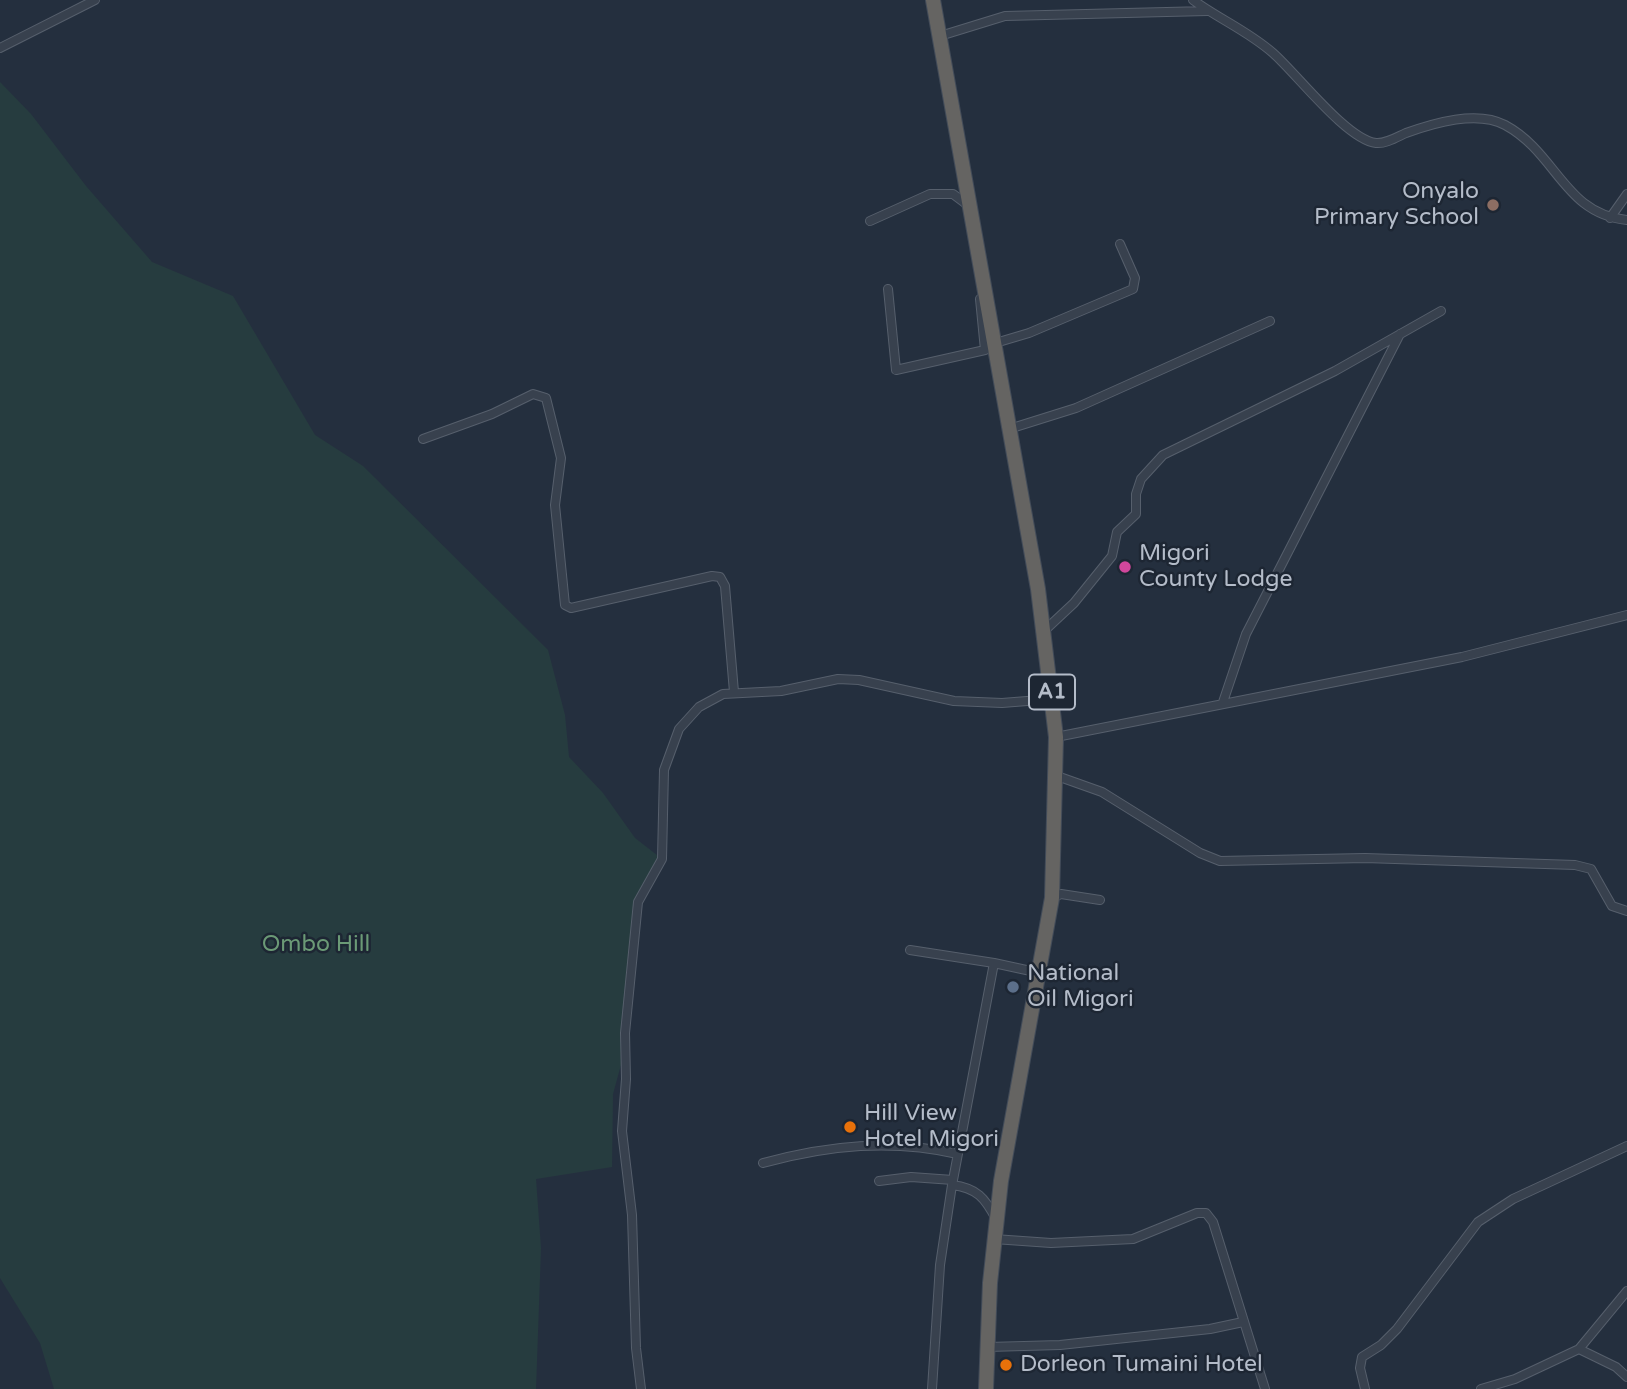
<!DOCTYPE html>
<style>
body{margin:0}
canvas{display:block;background:#242f3e}
</style>
<canvas width="1627" height="1389"></canvas>
<script>
const c = document.querySelector('canvas').getContext('2d');
c.lineJoin = 'round';
function fillPath(path, color) { c.fillStyle = color; c.fill(path, 'evenodd'); }
function stroke(path, color, width, dash) { c.strokeStyle = color; c.lineWidth = width; c.lineCap = dash ? 'butt' : 'round'; c.setLineDash(dash || []); c.stroke(path); }
function write(font, color, halo, rows, align = 'center') {
  c.font = font + ' "Varela Round",sans-serif'; c.lineWidth = 5; c.setLineDash([]); c.textBaseline = 'middle'; c.strokeStyle = halo; c.fillStyle = color; for (const [text, x, y, turn = 0] of rows) {
    c.save(); c.translate(x, y); c.rotate((+turn || 0) * Math.PI / 180); c.textAlign = isNaN(turn) ? turn : align; if (halo) c.strokeText(text, 0, 0); c.fillText(text, 0, 0); c.restore();
  }
}
fillPath(new Path2D(`
 M 0,82 L 31,114 L 86,186 L 152,262 L 233,296 L 315,435 L 363,466 L 548,650 L 565,715 L 569,757 L 603,793 L 635,838 L 662,859 L 644,890 L 630,967 L 625,1050 L 613,1094 L 612,1167 L 536,1179 L 541,1248 L 536,1389 L 54,1389 L 40,1343 L 0,1278 Z`), '#263c3f');
const minor = new Path2D(`
 M 1193,0 C 1219,19 1248,31 1273,53 C 1296,73 1347,140 1376,143 C 1386,144 1397,137 1406,133 C 1434,123 1477,110 1505,125 C 1557,153 1564,214 1627,220
 M 940,36 L 1005,16 L 1207,11
 M 0,48 L 95,0
 M 1610,218 L 1627,194
 M 870,221 L 930,194 L 953,194 L 969,206
 M 888,289 L 896,370 L 985,350 L 980,299
 M 992,344 L 1029,333 L 1133,289 L 1135,278 L 1120,244
 M 1009,429 L 1076,408 L 1270,321
 M 423,439 L 492,414 L 533,394 L 546,398 L 561,458 L 555,505 L 565,605 L 571,608 L 712,576 L 720,577 L 725,586 L 734,692
 M 1044,631 L 1074,603 L 1112,556 L 1117,532 L 1136,514 L 1136,494 L 1141,479 L 1163,455 L 1335,371 L 1441,311
 M 1223,702 L 1246,634 L 1400,334
 M 1056,737 L 1462,657 L 1627,615
 M 1057,776 L 1102,792 L 1200,853 L 1220,861 L 1365,858 L 1575,865 L 1591,869 L 1612,906 L 1627,911
 M 1052,898 L 1061,894 L 1100,900
 M 910,950 L 994,963 L 953,1180
 M 994,963 L 1040,973
 M 763,1163 C 829,1145 891,1139 958,1154
 M 879,1181 L 911,1177 L 953,1180 L 952,1185 C 977,1188 985,1198 996,1219
 M 994,1239 L 1051,1243 L 1133,1239 L 1197,1213 L 1206,1213 L 1213,1222 L 1265,1389
 M 988,1347 L 1060,1345 L 1210,1329 L 1243,1322
 M 1579,1349 L 1627,1291
 M 641,1389 L 636,1348 L 632,1215 L 622,1131 L 626,1079 L 625,1033 L 638,902 L 662,859 L 664,770 L 679,729 L 699,707 L 723,694 L 781,691 L 838,679 L 859,680 L 954,701 L 1002,703 L 1052,699
 M 932,1389 L 940,1265 L 952,1185
 M 1365,1389 L 1360,1368 L 1362,1357 L 1381,1345 L 1397,1329 L 1478,1222 L 1513,1199 L 1627,1146
 M 1481,1389 L 1515,1379 L 1579,1349 L 1616,1367 L 1627,1377`);
const trunk = new Path2D(`
 M 933,0 L 1038,589 L 1056,737 L 1052,898 L 1001,1181 L 990,1283 L 986,1389`);
stroke(minor, '#565f6c', 10);
stroke(trunk, '#434c59', 16);
stroke(minor, '#38414e', 8);
stroke(trunk, '#656462', 14);
for (const [x, y, r, color] of [
 [1493,205,7,"#8d6e63"],
 [1125,567,7,"#d1479c"],
 [1013,987,7,"#5c6f8a"],
 [850,1127,7,"#e8710a"],
 [1006,1365,7,"#e8710a"]
]) { const dot = new Path2D(); dot.arc(x, y, r, 0, 2 * Math.PI); c.fillStyle = color; c.fill(dot); stroke(dot, '#1d2633', 2.5); }
for (const [x, y, w] of [
 [1052,692,46]
]) { const box = new Path2D(); box.roundRect(x - w / 2, y - 17.5, w, 35, 5); c.fillStyle = '#1d2633'; c.fill(box); stroke(box, '#b4bcc9', 2); }
write('bold 21px', '#b4bcc9', null, [
 ["A1",1052,692]
]);
write('23px', '#b4bcc9', '#1d2633', [
 ["Onyalo",1479,192,"right"],
 ["Primary School",1479,218,"right"],
 ["Migori",1139,554],
 ["County Lodge",1139,580],
 ["National",1027,974],
 ["Oil Migori",1027,1000],
 ["Hill View",864,1114],
 ["Hotel Migori",864,1140],
 ["Dorleon Tumaini Hotel",1020,1365]
], 'left');
write('23px', '#6b9a76', '#1d2633', [
 ["Ombo Hill",316,945]
]);
</script>
